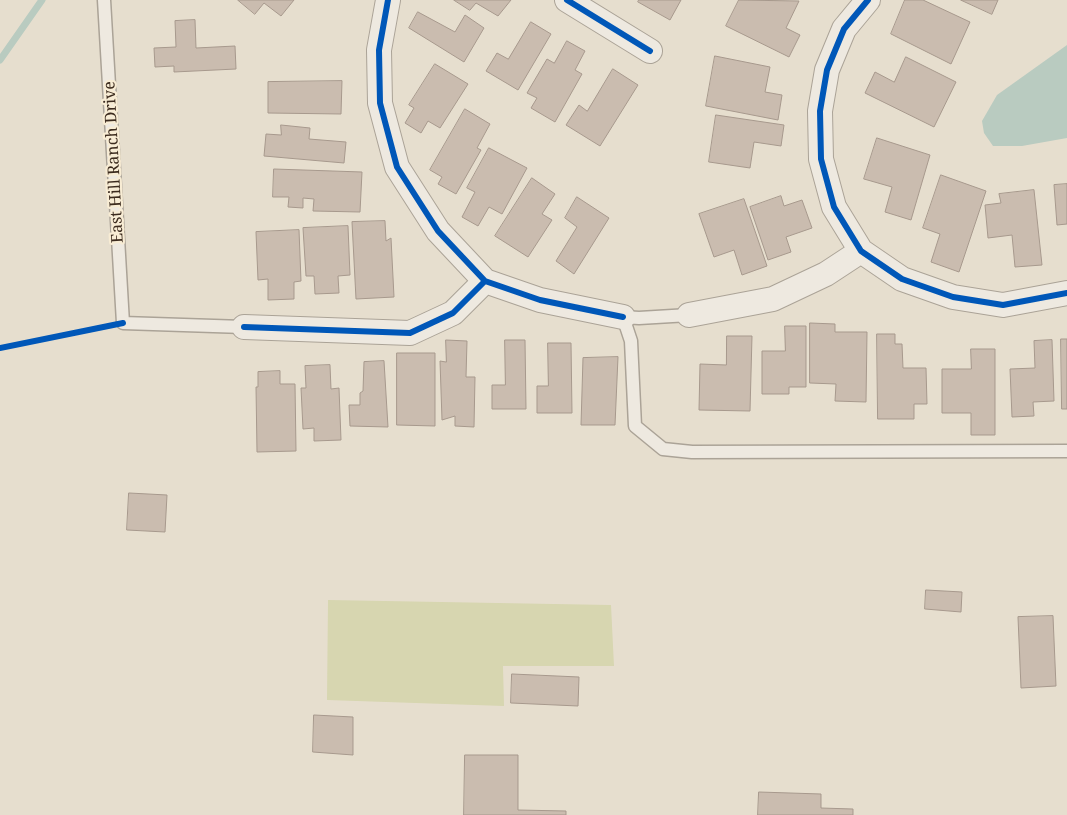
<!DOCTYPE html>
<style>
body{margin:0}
canvas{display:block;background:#e6dece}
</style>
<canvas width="1067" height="815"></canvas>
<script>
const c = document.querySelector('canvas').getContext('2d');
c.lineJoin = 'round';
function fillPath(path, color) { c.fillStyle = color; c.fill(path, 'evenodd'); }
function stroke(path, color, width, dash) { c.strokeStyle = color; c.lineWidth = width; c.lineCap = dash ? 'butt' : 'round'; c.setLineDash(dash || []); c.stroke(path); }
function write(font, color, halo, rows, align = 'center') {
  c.font = font + ' "Noto Serif",serif'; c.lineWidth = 4.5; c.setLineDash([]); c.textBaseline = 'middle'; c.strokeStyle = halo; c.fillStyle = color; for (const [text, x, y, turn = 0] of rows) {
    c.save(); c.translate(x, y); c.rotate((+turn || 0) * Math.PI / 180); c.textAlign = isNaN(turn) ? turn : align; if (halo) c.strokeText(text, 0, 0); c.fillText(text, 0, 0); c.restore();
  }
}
fillPath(new Path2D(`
 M 328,600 L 611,605 L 614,666 L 503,666 L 504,706 L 327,700 Z`), '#d7d6b0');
fillPath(new Path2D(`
 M 1067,45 L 1067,138 L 1022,146 L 993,146 L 984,133 L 982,121 L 997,95 Z`), '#b9cbc0');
stroke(new Path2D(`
 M 0,60 L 42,0`), '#b9cbc0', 7);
const building = new Path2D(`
 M 238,0 L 294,0 L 281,16 L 264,3 L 255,14 Z
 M 454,0 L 511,0 L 498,16 L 476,3 L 470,10 Z
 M 639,0 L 681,0 L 670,20 L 638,2 Z
 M 739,0 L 799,1 L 786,28 L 800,35 L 789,57 L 726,26 Z
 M 905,0 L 923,0 L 970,22 L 951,64 L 891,34 Z
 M 961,0 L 998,0 L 992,14 Z
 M 418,12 L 455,32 L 465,15 L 484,28 L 464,62 L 409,28 Z
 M 195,20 L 196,48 L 235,46 L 236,69 L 174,72 L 174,66 L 155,67 L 154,48 L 176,47 L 175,21 Z
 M 531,22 L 551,34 L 518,90 L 486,71 L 497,53 L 508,59 Z
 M 567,41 L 585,51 L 575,70 L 582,74 L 555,122 L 531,108 L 537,98 L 527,93 L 547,59 L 554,63 Z
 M 715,56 L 770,67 L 765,92 L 782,95 L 778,120 L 706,106 Z
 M 906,57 L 956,82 L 934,127 L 865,93 L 875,72 L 894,82 Z
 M 435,64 L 468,84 L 440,128 L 428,121 L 421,133 L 405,123 L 414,108 L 409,105 Z
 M 613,69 L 638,85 L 600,146 L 566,125 L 579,105 L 587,111 Z
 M 342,81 L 341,114 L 268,113 L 268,82 Z
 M 465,109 L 490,124 L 477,148 L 481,150 L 456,194 L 438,184 L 442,177 L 430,170 Z
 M 716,115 L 784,125 L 781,146 L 754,142 L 750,168 L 709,162 Z
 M 281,125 L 310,128 L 309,139 L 346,142 L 344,163 L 264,156 L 266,134 L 281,135 Z
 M 877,138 L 930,155 L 911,220 L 885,212 L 892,187 L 864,179 Z
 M 489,148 L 527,168 L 502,214 L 489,207 L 478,226 L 462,217 L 475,192 L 467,188 Z
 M 274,169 L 362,172 L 360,212 L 313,211 L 314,199 L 303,198 L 303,208 L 288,207 L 289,197 L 273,197 Z
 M 941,175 L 986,191 L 959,272 L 931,262 L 940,234 L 923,228 Z
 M 532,178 L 555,194 L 542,214 L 552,220 L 528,257 L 495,236 Z
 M 1067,184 L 1067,224 L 1057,225 L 1054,185 Z
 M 1034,190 L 1042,265 L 1015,267 L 1012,235 L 988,238 L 985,205 L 1001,203 L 999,194 Z
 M 781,196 L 784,206 L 802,200 L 812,228 L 786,237 L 791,252 L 768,260 L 750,207 Z
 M 577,197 L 609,218 L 574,274 L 556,261 L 577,227 L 565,218 Z
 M 744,199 L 767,266 L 742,275 L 734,250 L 714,257 L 699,214 Z
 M 385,221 L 386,241 L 391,238 L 394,297 L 356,299 L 352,222 Z
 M 348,226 L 350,275 L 338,276 L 339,293 L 315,294 L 314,276 L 306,276 L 303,228 Z
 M 299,230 L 301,281 L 294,282 L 294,299 L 268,300 L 268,279 L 258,280 L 256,232 Z
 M 810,323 L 835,324 L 835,332 L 867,332 L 866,402 L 835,401 L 836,384 L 810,383 Z
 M 785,326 L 806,326 L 806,387 L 789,387 L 789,394 L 762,394 L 762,351 L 785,351 Z
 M 877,334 L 895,334 L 895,344 L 902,344 L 903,368 L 926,368 L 927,404 L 914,404 L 914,419 L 878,419 Z
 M 727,336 L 752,336 L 750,411 L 699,410 L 700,364 L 726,365 Z
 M 1061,339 L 1067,339 L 1067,409 L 1062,409 Z
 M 446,340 L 467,341 L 466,377 L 475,377 L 474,427 L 455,426 L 455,416 L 442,420 L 440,361 L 446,362 Z
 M 505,340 L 525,340 L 526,409 L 492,409 L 492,385 L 505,385 Z
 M 1052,340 L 1054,401 L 1033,402 L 1034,416 L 1012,417 L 1010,369 L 1035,368 L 1034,341 Z
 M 548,343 L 571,343 L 572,413 L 537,413 L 537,386 L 548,386 Z
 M 971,349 L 995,349 L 995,435 L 971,435 L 971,413 L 942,413 L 942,369 L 971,369 Z
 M 397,353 L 435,353 L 435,426 L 397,425 Z
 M 618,357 L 615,425 L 581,425 L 583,358 Z
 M 384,361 L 388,427 L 350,426 L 349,405 L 360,405 L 360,393 L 363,391 L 364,362 Z
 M 330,365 L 331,389 L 339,388 L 341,440 L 314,441 L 314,428 L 303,429 L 301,388 L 306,388 L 305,366 Z
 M 280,371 L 280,384 L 295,384 L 296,451 L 257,452 L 256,387 L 258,387 L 258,372 Z
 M 129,493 L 167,495 L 165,532 L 127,530 Z
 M 926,590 L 962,592 L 961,612 L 925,609 Z
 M 1053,616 L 1056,686 L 1021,688 L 1018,617 Z
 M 512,674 L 579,677 L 578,706 L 511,703 Z
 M 314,715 L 353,717 L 353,755 L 313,752 Z
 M 465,755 L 518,755 L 518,810 L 566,811 L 566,815 L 464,815 Z
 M 759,792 L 821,794 L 821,808 L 853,809 L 853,815 L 758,815 Z`);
fillPath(building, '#cabcaf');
stroke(building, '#a7998d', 1);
const lane = new Path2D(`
 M 104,0 L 123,323 L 244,327
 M 689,315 L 639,318 L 623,317 L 631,341 L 635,426 L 663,449 L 692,452 L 1067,451`);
const street = new Path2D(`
 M 388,0 L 379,50 L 380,103 L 397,167 L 438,231 L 485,281
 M 567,0 L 650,51
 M 868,0 L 844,29 L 827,70 L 820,111 L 821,159 L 834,207 L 861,251 L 902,279 L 953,297 L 1003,305 L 1067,293
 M 689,315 L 773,299 L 826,274 L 861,251
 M 244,327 L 410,333 L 453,313 L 485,281 L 540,300 L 623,317`);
stroke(lane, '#aba397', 15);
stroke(street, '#aba397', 26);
stroke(lane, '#eee9e0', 12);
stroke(street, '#eee9e0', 24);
stroke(new Path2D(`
 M 388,0 L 379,50 L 380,103 L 397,167 L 438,231 L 485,281
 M 567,0 L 650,51
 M 868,0 L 844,29 L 827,70 L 820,111 L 821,159 L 834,207 L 861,251 L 902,279 L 953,297 L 1003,305 L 1067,293
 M 244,327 L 410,333 L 453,313 L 485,281 L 540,300 L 623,317
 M 0,348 L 123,323`), '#0057b8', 6);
write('16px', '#3c2b1e', '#f8ecd4', [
 ["East Hill Ranch Drive",114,162,-93]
]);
</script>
